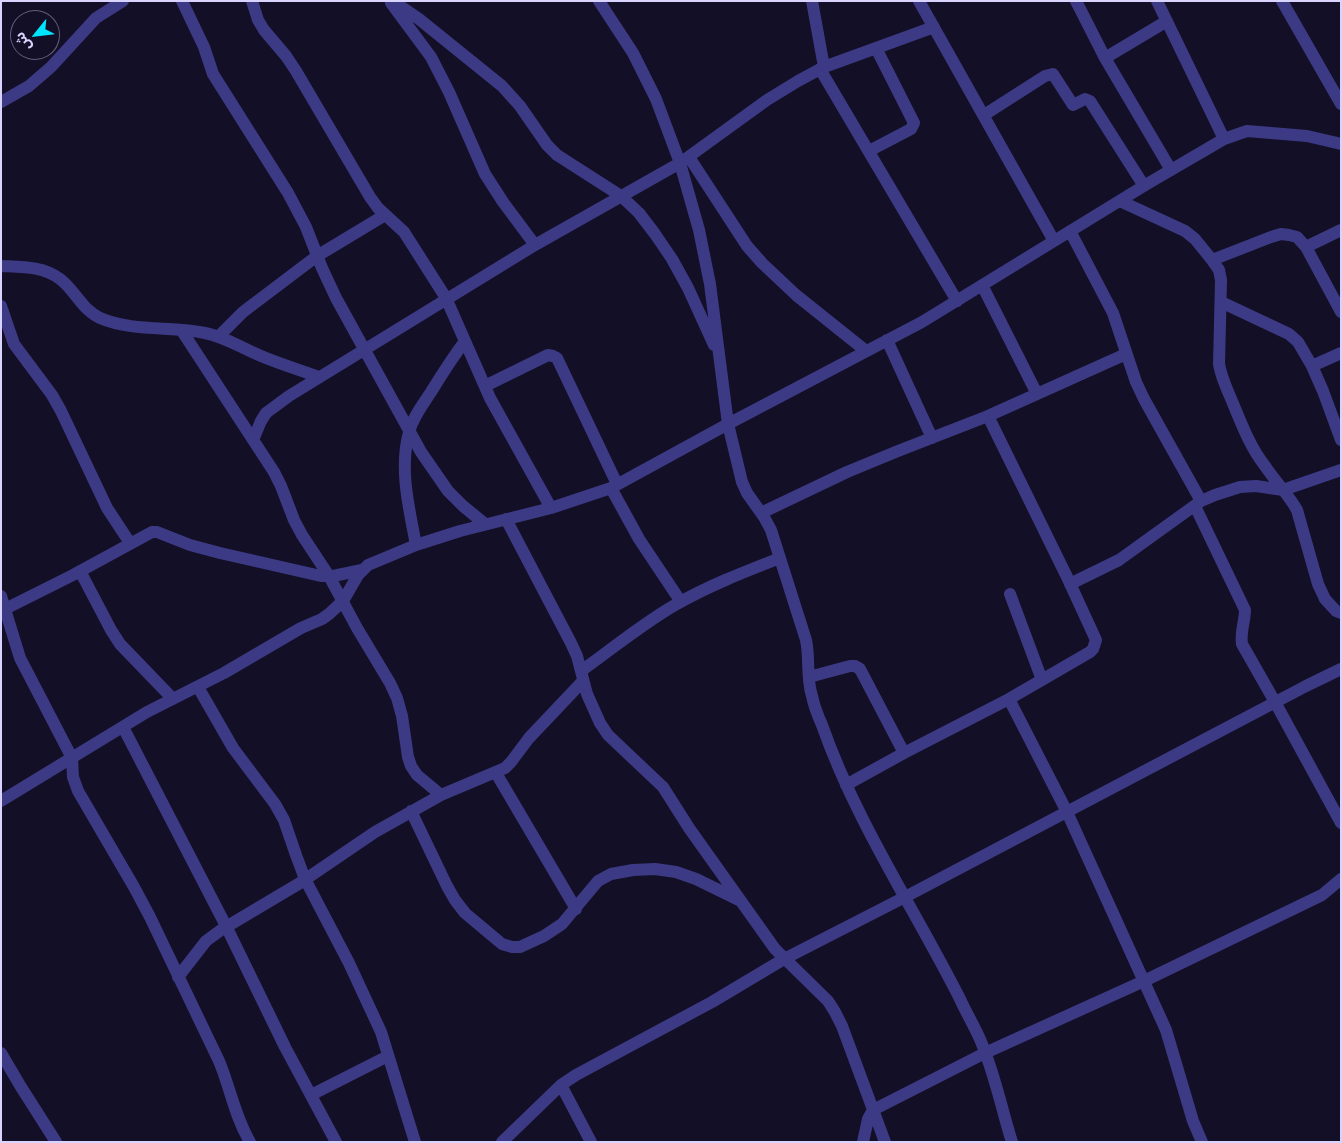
<!DOCTYPE html>
<meta charset="utf-8">
<style>
body{margin:0}
#map{position:relative;width:1342px;height:1143px;overflow:hidden;background:#130f26;font-family:"IBM Plex Sans","Noto Sans Arabic",sans-serif}
canvas{display:block}
.frame{position:absolute;inset:0;border:2px solid #d9d4ff;pointer-events:none}
.north{position:absolute;left:10px;top:10px;width:50px;height:50px;box-sizing:border-box;background:#130f26;border:1px solid #625e7d;border-radius:50%;rotate:241deg;font-size:14px;font-weight:700;line-height:20px;text-align:center;color:#d9d4ff}
.north::after{content:'';display:block;margin:auto;width:18px;height:22px;background:#00e5ff;clip-path:polygon(50% 0,100% 100%,50% 72%,0 100%)}
</style>
<div id="map">
<canvas width="1342" height="1143"></canvas>
<div class="frame"></div>
<div class="north">ش</div>
</div>
<script>
const c = document.querySelector('canvas').getContext('2d');
c.lineJoin = 'round';
function stroke(path, color, width, dash) { c.strokeStyle = color; c.lineWidth = width; c.lineCap = dash ? 'butt' : 'round'; c.setLineDash(dash || []); c.stroke(path); }
stroke(new Path2D(`
 M 182,1 L 204,47 L 213,74 L 288,193 L 306,227 L 322,268 L 336,298 L 421,452 L 448,491 L 463,506 L 485,524
 M 252,1 L 258,20 L 264,30 L 286,56 L 296,71 L 370,197 L 378,208 L 404,232 L 446,298 L 490,398 L 551,508
 M 393,1 L 419,19 L 502,86 L 520,106 L 547,145 L 557,155 L 621,196 L 639,213 L 655,234 L 672,259 L 688,288 L 714,345
 M 599,1 L 633,53 L 656,99 L 680,163 L 699,230 L 710,284 L 728,424 L 742,482 L 747,493 L 764,517 L 771,530 L 806,640 C 810,658 806,678 812,696 C 814,706 818,716 822,725 C 856,822 914,908 960,999 C 966,1012 973,1024 979,1037 C 994,1070 1001,1107 1012,1142
 M 812,1 L 824,67
 M 919,1 L 1054,241
 M 1076,1 L 1105,58 L 1171,170
 M 1157,1 L 1224,139
 M 1282,1 L 1341,104
 M 391,3 L 431,57 L 449,92 L 485,174 L 503,202 L 535,245
 M 1105,58 L 1167,21
 M 820,69 L 957,301
 M 1,102 L 29,86 L 51,67 L 96,18 L 123,1
 M 984,115 L 1045,76 L 1053,74 L 1073,105 L 1085,99 L 1090,101 L 1144,186
 M 869,151 L 911,129 L 914,123 L 876,48
 M 689,157 L 747,246 L 762,263 L 796,295 L 866,351
 M 1120,201 L 1185,231 L 1195,239 L 1212,260 L 1219,270 L 1221,280 L 1219,364 C 1221,377 1227,389 1232,401 C 1241,423 1250,447 1265,466 C 1275,481 1288,494 1297,510 L 1318,584 L 1325,599 L 1336,611 L 1341,613
 M 1070,231 L 1113,313 L 1136,382 L 1144,399 L 1201,501
 M 1306,247 L 1341,230
 M 1212,260 L 1271,237 L 1281,234 L 1289,235 L 1297,237 L 1306,247 L 1341,312
 M 1,266 C 21,267 43,266 60,279 C 75,290 82,310 100,318 C 133,332 171,326 205,333 C 226,337 243,349 261,356 C 280,364 300,370 319,377
 M 982,285 L 1037,394
 M 1221,302 L 1289,334 L 1298,342 L 1312,366 L 1323,391 L 1341,440
 M 1,306 L 14,344 L 52,395 L 61,411 L 107,508 L 130,543
 M 182,331 L 274,472 L 281,486 L 294,520 L 302,535 L 329,576 L 357,628 L 390,683 L 397,698 L 402,716 L 408,757 L 411,766 L 417,775 L 441,795
 M 219,336 L 243,312 L 317,256 L 385,215
 M 887,340 L 932,438
 M 1312,366 L 1341,353
 M 485,386 L 548,355 L 553,356 L 557,358 L 617,484
 M 253,440 L 261,421 L 266,413 L 289,396 L 535,245 L 680,163 L 767,100 L 798,81 L 824,67 L 934,27
 M 611,488 L 639,539 L 681,602
 M 1195,506 L 1245,610 C 1245,621 1240,633 1242,644 L 1275,702 L 1341,823
 M 761,513 L 847,472 L 898,451 L 988,416 L 1126,354
 M 506,519 L 571,643 L 577,656 L 587,694 L 600,723 L 608,735 L 663,787 L 689,828 L 775,949 L 828,1001 L 835,1012 L 842,1026 L 885,1142
 M 416,545 C 409,508 399,469 409,432 C 413,417 423,404 431,392 C 442,374 453,357 465,341
 M 80,571 L 111,630 L 120,644 L 173,699
 M 1070,584 L 1119,560 L 1201,501 L 1215,495 L 1240,487 L 1256,486 L 1283,490 L 1341,470
 M 1010,594 L 1042,680
 M 1,596 L 20,658 L 72,758 L 73,777 L 78,791 L 134,887 L 150,917 L 219,1061 C 230,1087 235,1117 250,1142
 M 1,607 L 5,609 L 73,575 L 152,532 L 157,532 L 190,545 L 220,553 L 321,576 L 333,576 L 362,570
 M 581,671 C 612,649 642,624 675,605 C 708,586 744,572 780,558
 M 809,677 L 850,666 L 855,666 L 860,669 L 904,753
 M 198,687 L 233,748 L 275,804 L 284,820 L 296,855 L 305,879 L 349,963 L 381,1032 L 415,1142
 M 1009,699 L 1067,812 L 1166,1030 L 1193,1121 L 1202,1142
 M 123,727 L 226,926 L 285,1047 L 336,1142
 M 496,773 L 576,909
 M 846,785 L 904,753 L 1009,699 L 1090,652 L 1093,649 L 1096,640 L 1067,577 L 988,416
 M 1,801 L 147,712 L 224,673 L 301,628 L 322,619 L 329,614 L 343,601 L 358,575 L 368,565 L 416,545 L 460,531 L 551,508 L 611,488 L 728,424 L 922,322 L 1147,184 L 1224,139 L 1247,131 L 1307,136 L 1341,144
 M 411,811 L 447,886 L 455,900 L 465,913 L 502,944 L 512,947 L 520,947 L 544,936 L 562,924 L 598,881 L 611,874 L 633,870 L 655,869 L 676,872 L 696,879 L 739,900
 M 178,977 L 206,941 L 221,930 L 300,883 L 375,832 L 441,795 L 505,768 L 511,762 L 529,738 L 583,681
 M 1,1053 L 21,1087 L 56,1142
 M 561,1085 L 591,1142
 M 311,1095 L 388,1056
 M 502,1142 L 561,1085 L 576,1075 L 712,1002 L 784,959 L 905,897 L 1306,686 L 1341,669
 M 863,1142 L 868,1119 L 873,1110 L 985,1053 L 1144,981 L 1322,895 L 1341,879`), '#3d3a85', 12);
</script>
